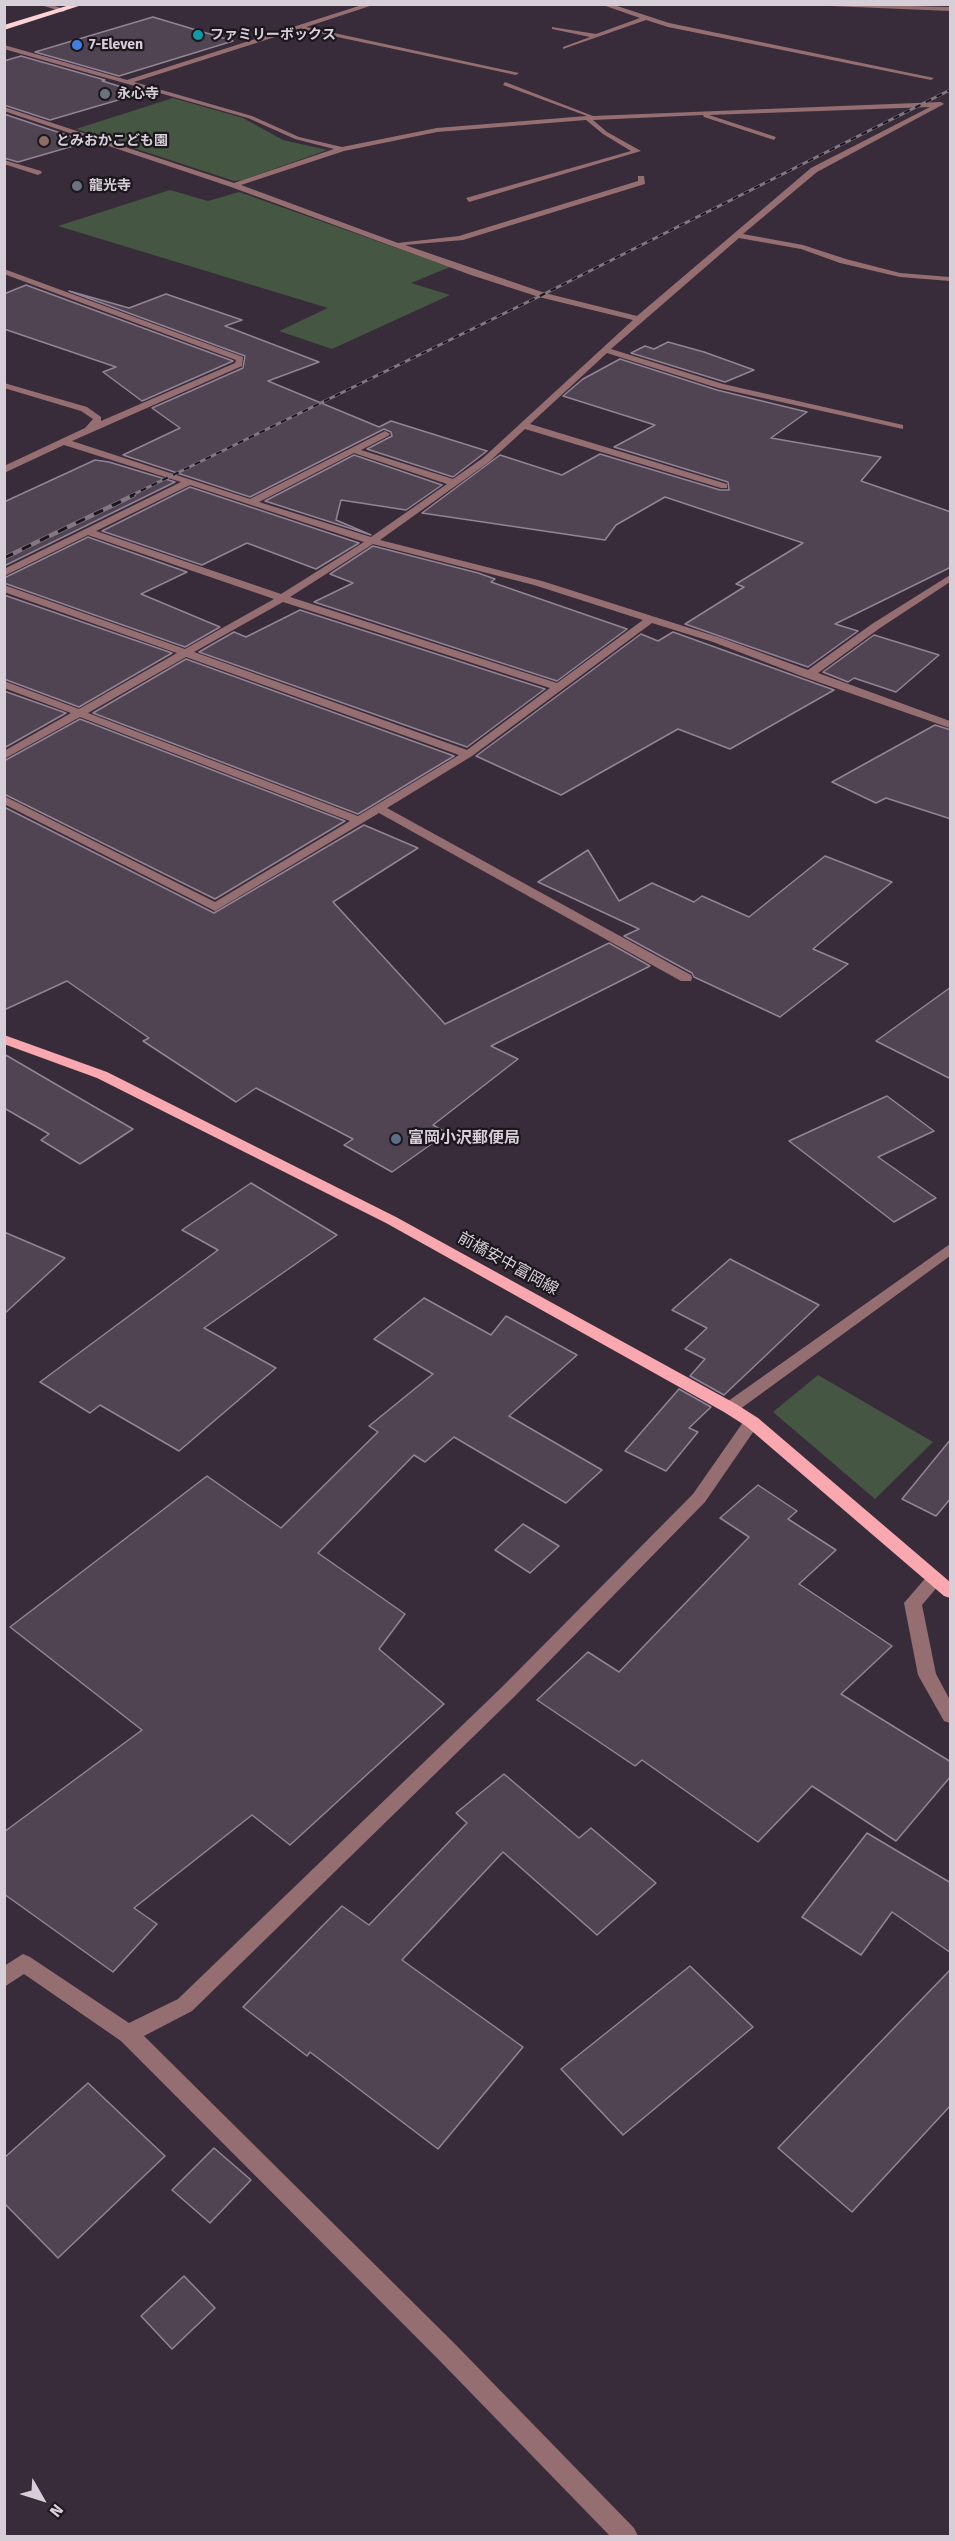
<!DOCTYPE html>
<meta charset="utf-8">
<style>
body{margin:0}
#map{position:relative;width:955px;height:2541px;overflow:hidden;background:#392c3a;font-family:"Fira Sans",sans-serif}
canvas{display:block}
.frame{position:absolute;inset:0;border:6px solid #d7cfd8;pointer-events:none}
.north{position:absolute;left:12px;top:2469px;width:60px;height:60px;-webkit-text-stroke:4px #1c171d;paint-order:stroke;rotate:129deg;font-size:16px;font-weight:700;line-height:24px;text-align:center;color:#d7cfd8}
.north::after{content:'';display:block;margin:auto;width:21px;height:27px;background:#d7cfd8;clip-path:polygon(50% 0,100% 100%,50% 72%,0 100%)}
</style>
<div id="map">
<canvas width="955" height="2541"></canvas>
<div class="frame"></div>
<div class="north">N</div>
</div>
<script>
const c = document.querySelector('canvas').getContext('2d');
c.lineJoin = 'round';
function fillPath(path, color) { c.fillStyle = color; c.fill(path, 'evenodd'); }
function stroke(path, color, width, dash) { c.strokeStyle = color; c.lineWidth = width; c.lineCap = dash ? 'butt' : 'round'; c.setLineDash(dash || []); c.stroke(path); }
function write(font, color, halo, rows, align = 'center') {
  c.font = font + ' "Fira Sans","Noto Sans JP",sans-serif'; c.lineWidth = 4.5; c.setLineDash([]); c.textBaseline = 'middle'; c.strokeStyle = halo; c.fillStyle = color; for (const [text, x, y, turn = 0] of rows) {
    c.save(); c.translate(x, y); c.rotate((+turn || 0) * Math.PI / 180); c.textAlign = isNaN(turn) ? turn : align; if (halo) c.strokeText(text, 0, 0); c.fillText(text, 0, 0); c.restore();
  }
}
fillPath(new Path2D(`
 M 173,98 L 243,118 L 283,140 L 327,150 L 243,180 L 234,181 L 76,129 Z
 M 170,190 L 208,201 L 239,192 L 450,267 L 411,283 L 450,295 L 332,349 L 279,331 L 328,308 L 58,226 Z
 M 818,1375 L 933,1442 L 875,1499 L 773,1412 Z`), '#455643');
const building = new Path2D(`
 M 153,17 L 233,41 L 119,76 L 35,52 Z
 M 21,56 L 105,80 L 102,81 L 142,93 L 50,120 L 4,105 L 4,61 Z
 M 4,114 L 87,142 L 18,162 L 4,158 Z
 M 26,285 L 233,361 L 142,401 L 103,372 L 116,367 L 4,329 L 4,294 Z
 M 69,291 L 129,308 L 166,294 L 242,320 L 225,326 L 319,362 L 268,381 L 379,427 L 391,421 L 487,451 L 453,477 L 367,449 L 392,436 L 391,432 L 384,429 L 250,497 L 123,455 L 180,428 L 152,408 L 243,368 L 245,356 Z
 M 668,342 L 704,352 L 754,370 L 725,382 L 631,353 L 645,346 L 654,349 Z
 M 620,359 L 717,390 L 807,412 L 771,438 L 881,457 L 861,481 L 951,512 L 951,567 L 835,624 L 858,631 L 808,667 L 685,624 L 744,587 L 736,584 L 803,543 L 665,497 L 616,525 L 605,540 L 422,513 L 500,455 L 562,475 L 600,454 L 720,490 L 729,490 L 728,482 L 614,447 L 655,425 L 563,396 L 583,379 Z
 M 354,455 L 442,485 L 406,510 L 341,500 L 336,520 L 371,535 L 265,501 Z
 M 95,460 L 109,462 L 175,482 L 4,566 L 4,502 Z
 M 190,487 L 359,543 L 316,569 L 247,543 L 202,565 L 102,531 Z
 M 88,537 L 187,572 L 141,594 L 220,627 L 185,647 L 4,583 L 4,578 Z
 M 373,546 L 478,573 L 495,579 L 491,582 L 627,629 L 557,681 L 314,602 L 353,583 L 330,574 Z
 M 4,595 L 172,653 L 79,707 L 4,679 Z
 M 300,610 L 545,689 L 467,747 L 199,652 L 234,632 L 246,637 Z
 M 673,632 L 834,690 L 730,749 L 678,729 L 561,795 L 476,756 L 641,634 L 658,641 Z
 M 874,635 L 939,655 L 896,692 L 854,678 L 848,682 L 823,672 Z
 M 186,659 L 454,756 L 358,814 L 93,713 Z
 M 4,691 L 66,713 L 4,748 Z
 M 80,719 L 345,821 L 215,899 L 4,794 L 4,761 Z
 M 935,725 L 951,730 L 951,819 L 886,798 L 876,803 L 832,782 Z
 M 4,807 L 214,913 L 364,825 L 418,848 L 333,902 L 445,1024 L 609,943 L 650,966 L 491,1046 L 518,1059 L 433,1125 L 447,1133 L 392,1172 L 344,1145 L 353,1139 L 256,1088 L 236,1102 L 143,1041 L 149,1038 L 67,981 L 4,1010 Z
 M 588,850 L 619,901 L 652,883 L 694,902 L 702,896 L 749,917 L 825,856 L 892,882 L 813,949 L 848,964 L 780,1017 L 694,977 L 692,973 L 624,936 L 639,929 L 538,882 Z
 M 951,987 L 951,1079 L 876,1041 Z
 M 4,1054 L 93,1106 L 133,1129 L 80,1164 L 41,1140 L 49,1134 L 4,1108 Z
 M 887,1096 L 934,1131 L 878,1157 L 936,1198 L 894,1222 L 789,1141 Z
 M 251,1183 L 337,1235 L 204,1328 L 276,1368 L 179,1451 L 100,1405 L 90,1413 L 40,1382 L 218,1250 L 182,1230 Z
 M 4,1232 L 65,1258 L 4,1314 Z
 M 730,1259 L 819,1305 L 724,1395 L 690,1376 L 705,1359 L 685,1349 L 707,1328 L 672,1310 Z
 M 424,1298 L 491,1335 L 506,1316 L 577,1355 L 509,1416 L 602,1470 L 566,1503 L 454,1437 L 425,1462 L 414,1455 L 318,1553 L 405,1614 L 379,1649 L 444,1704 L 290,1845 L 252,1815 L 134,1908 L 157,1924 L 113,1972 L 4,1894 L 4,1832 L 142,1730 L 10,1627 L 207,1476 L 281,1528 L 378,1432 L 369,1426 L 433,1374 L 374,1339 Z
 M 679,1389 L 711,1407 L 689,1428 L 698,1432 L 666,1471 L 625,1451 Z
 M 951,1439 L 951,1498 L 936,1516 L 902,1499 Z
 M 758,1485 L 797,1511 L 788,1519 L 836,1550 L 799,1584 L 892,1646 L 841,1694 L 951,1762 L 951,1776 L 896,1841 L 812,1786 L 758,1842 L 642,1760 L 635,1766 L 537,1700 L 588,1652 L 619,1672 L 749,1537 L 720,1518 Z
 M 523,1524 L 559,1546 L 530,1573 L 495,1550 Z
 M 504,1774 L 579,1838 L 591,1828 L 656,1883 L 597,1935 L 503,1852 L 402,1960 L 523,2047 L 438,2149 L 310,2052 L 307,2056 L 243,2007 L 342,1906 L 369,1925 L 467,1823 L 456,1813 Z
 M 867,1833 L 951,1883 L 951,1953 L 892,1912 L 861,1955 L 802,1917 Z
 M 690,1966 L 753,2027 L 623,2135 L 561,2069 Z
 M 951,1969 L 951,2105 L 852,2212 L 778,2148 Z
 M 88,2083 L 165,2156 L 58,2258 L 4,2203 L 4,2158 Z
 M 214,2148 L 251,2180 L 210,2223 L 172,2190 Z
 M 184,2276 L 215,2308 L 172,2349 L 141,2316 Z`);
fillPath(building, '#504352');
stroke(building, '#938495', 1.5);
fillPath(new Path2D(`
 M 38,4 L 50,4 L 66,10 L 63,12 Z
 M 365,4 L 376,4 L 306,27 L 519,73 L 516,75 L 300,29 L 134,82 L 252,116 L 299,137 L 342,147 L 437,128 L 587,116 L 503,85 L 505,82 L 593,116 L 941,102 L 944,104 L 817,172 L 743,234 L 803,245 L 846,259 L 900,273 L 950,277 L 950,281 L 900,277 L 840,263 L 801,249 L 739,238 L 611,349 L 723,384 L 903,425 L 903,429 L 718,388 L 607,353 L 530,424 L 727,484 L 727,488 L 721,488 L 525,429 L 489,462 L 380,540 L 542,581 L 721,638 L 808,670 L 872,624 L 950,575 L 950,582 L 880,628 L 818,673 L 950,721 L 950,728 L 804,677 L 713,642 L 652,623 L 472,756 L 387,808 L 691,975 L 692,978 L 691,981 L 681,981 L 379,813 L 215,911 L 4,804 L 4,796 L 215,902 L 350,821 L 80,717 L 4,759 L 4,751 L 71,713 L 4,688 L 4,681 L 79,709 L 177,653 L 4,592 L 4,585 L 185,649 L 274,599 L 88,535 L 4,576 L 4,569 L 181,482 L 64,445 L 4,473 L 4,466 L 85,428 L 93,419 L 81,411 L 4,388 L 4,383 L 87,407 L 101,417 L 101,421 L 235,363 L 236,360 L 4,274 L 4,269 L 243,357 L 242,366 L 72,441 L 250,499 L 385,431 L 390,434 L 388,436 L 361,450 L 453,479 L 483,458 L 633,320 L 539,297 L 471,275 L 231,187 L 4,111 L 4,107 L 234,183 L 334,149 L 295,139 L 248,118 L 4,49 L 4,45 L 127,80 ZM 930,107 L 811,168 L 637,316 L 545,293 L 405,245 L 463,240 L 645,184 L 644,176 L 638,176 L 638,181 L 459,236 L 398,243 L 241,185 L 344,151 L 437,132 L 586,120 L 603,134 L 631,151 L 466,198 L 469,202 L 641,151 L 607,132 L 593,120 L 703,115 L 704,117 L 774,140 L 776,137 L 709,115 ZM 354,453 L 447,484 L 371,537 L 259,502 ZM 190,485 L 364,542 L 281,594 L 96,531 ZM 373,544 L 534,585 L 643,620 L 557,683 L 290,597 ZM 283,602 L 550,688 L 467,750 L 194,652 ZM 186,657 L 459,755 L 358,816 L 88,713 Z
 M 600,4 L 611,4 L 669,23 L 934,78 L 931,80 L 668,27 L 646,20 L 563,49 L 563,47 L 590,37 L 552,29 L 552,27 L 596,34 L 640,18 Z
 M 828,4 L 950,7 L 950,11 L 831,6 Z
 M 4,160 L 41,171 L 42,173 L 38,175 L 4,164 Z
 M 950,1244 L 950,1256 L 736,1412 L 724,1412 L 722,1408 L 724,1404 Z
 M 752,1416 L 758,1418 L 760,1422 L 705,1502 L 514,1697 L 192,2011 L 144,2036 L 455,2344 L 634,2528 L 638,2536 L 610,2536 L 439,2360 L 121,2041 L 24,1974 L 4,1987 L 4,1966 L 23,1954 L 30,1957 L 129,2023 L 178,1999 L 502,1687 L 693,1494 L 746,1418 Z
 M 935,1572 L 941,1574 L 944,1579 L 922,1605 L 936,1674 L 950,1700 L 950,1723 L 944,1721 L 918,1675 L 904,1603 L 929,1574 Z`), '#956e71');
fillPath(new Path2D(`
 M 4,1035 L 107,1072 L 396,1217 L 736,1404 L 758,1418 L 950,1582 L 950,1598 L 944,1596 L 746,1426 L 724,1412 L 386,1223 L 97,1078 L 4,1044 Z`), '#f9a8b0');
fillPath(new Path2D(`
 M 73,4 L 85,4 L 4,30 L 4,25 Z`), '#fbd3d6');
const railFar1 = new Path2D(`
 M 130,496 L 542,295 L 950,90`);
const rail = new Path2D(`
 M 4,558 L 134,495`);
stroke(railFar1, '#827783', 3);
stroke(rail, '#827783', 4.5);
stroke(railFar1, '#1c171d', 2, [6]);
stroke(rail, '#1c171d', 3, [10]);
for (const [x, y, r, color] of [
 [198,35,6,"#0f9aa8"],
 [77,45,6,"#3f7fe0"],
 [105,94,6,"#6b7280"],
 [44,141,6,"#8d6e63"],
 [77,186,6,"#6b7280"],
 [396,1139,6,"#5c6f8a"]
]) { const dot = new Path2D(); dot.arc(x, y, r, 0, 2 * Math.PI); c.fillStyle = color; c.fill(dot); stroke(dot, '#1c171d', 2); }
write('bold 14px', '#d7cfd8', '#1c171d', [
 ["ファミリーボックス",210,35],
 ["7-Eleven",89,45],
 ["永心寺",117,94],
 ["とみおかこども園",56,141],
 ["龍光寺",89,186]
], 'left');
write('bold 16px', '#d7cfd8', '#1c171d', [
 ["富岡小沢郵便局",408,1139]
], 'left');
write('16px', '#d7cfd8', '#1c171d', [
 ["前橋安中富岡線",508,1264,29]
]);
</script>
